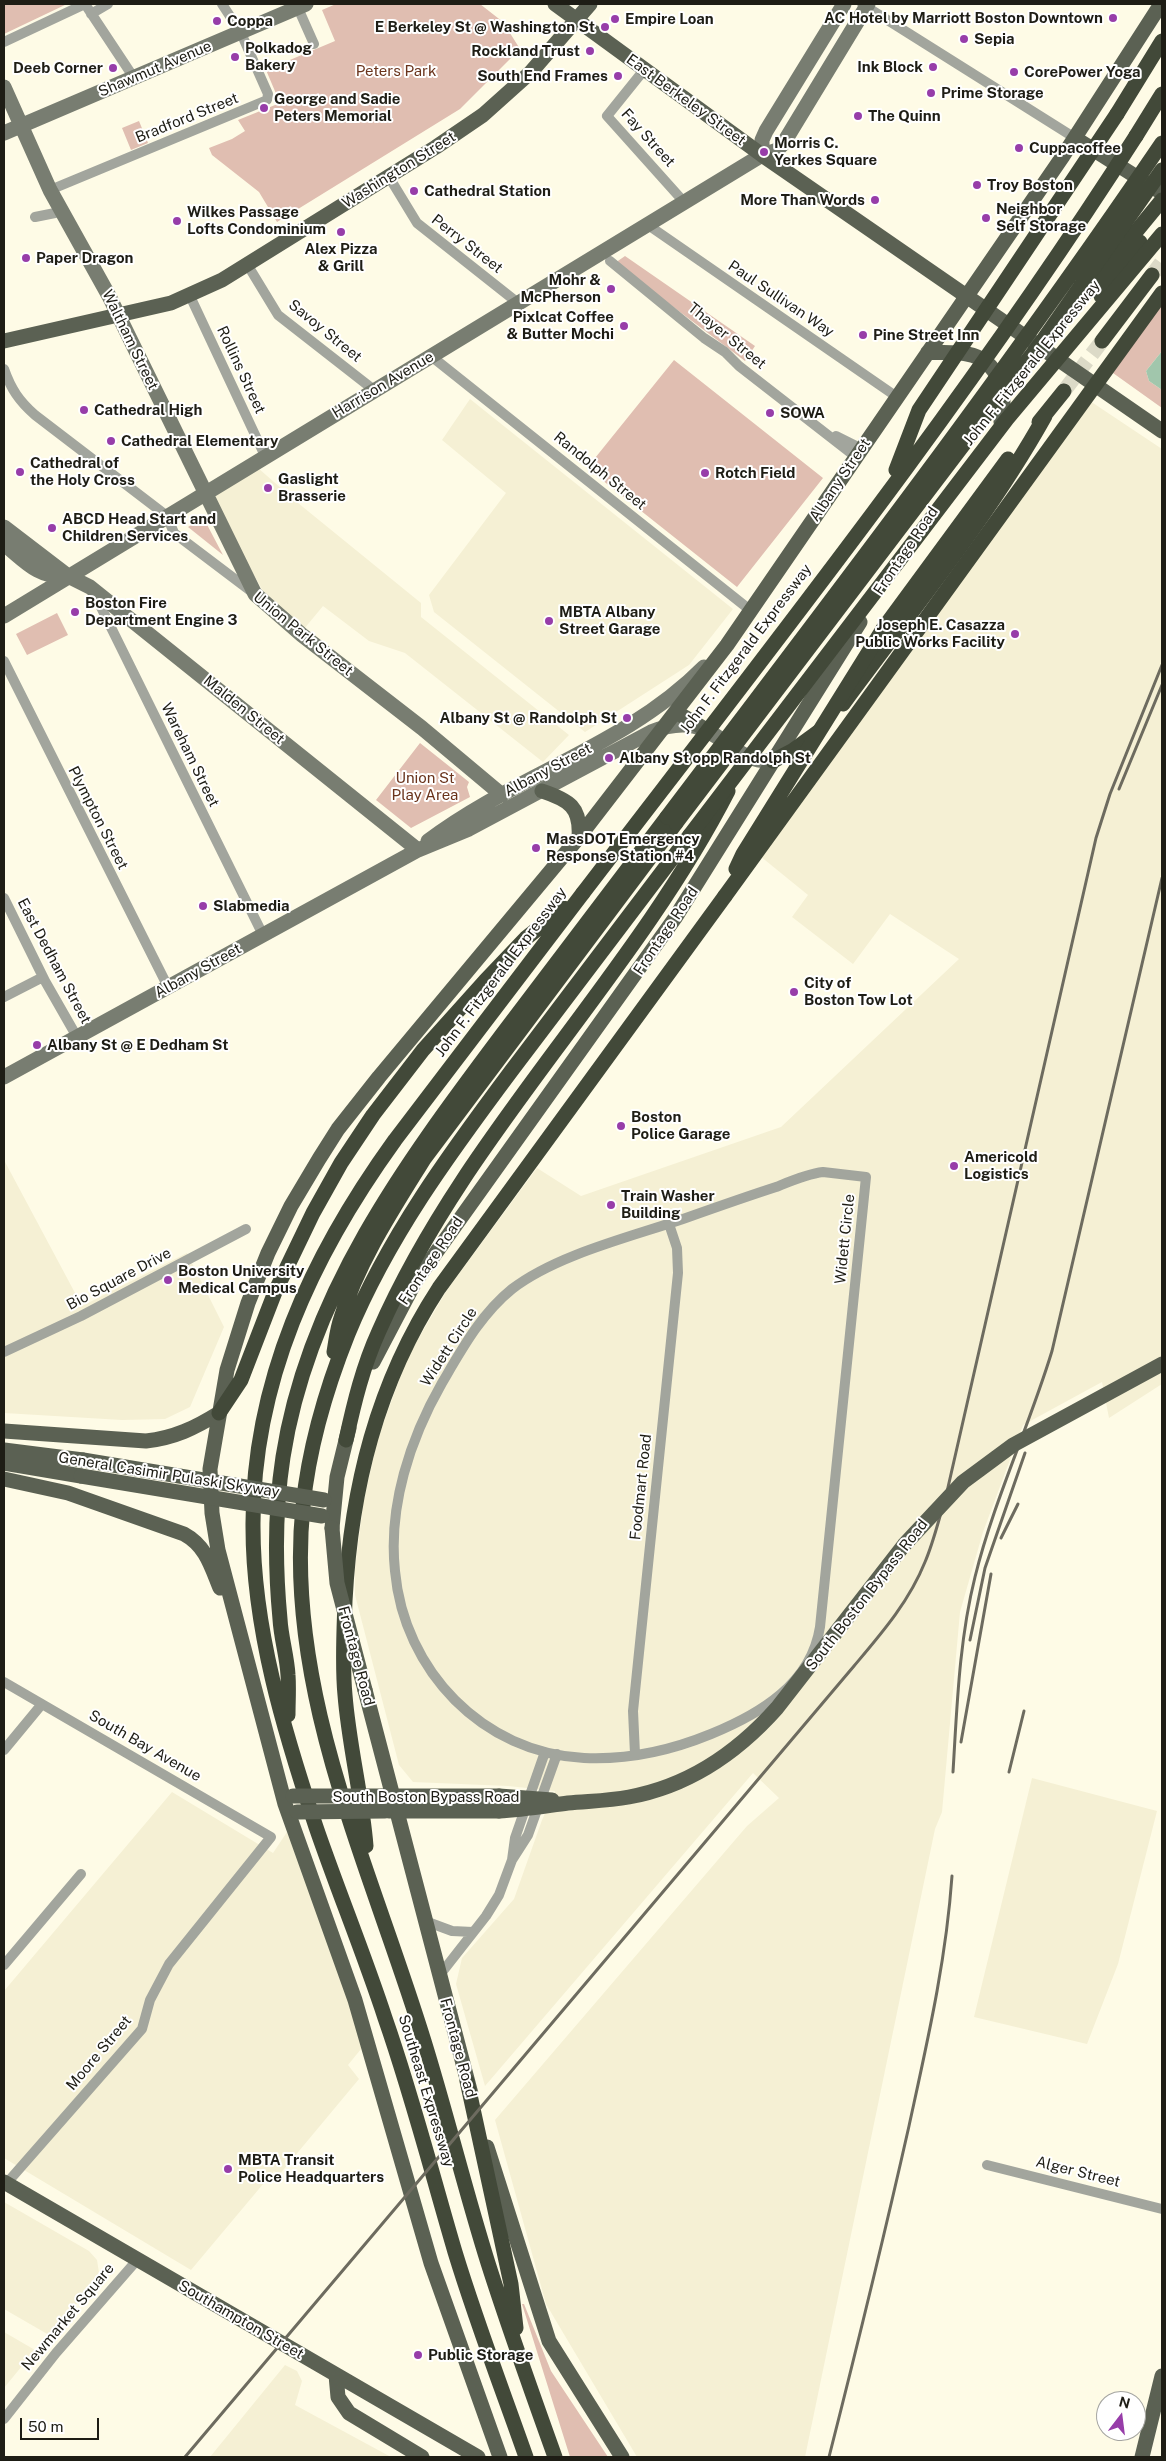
<!DOCTYPE html>
<style>
body{margin:0}
#map{position:relative;width:1166px;height:2461px;overflow:hidden;background:#fefbe6;font-family:"Public Sans",sans-serif}
canvas{display:block}
.frame{position:absolute;inset:0;border:5px solid #1e1d15;pointer-events:none}
.north{position:absolute;left:1096px;top:2391px;width:50px;height:50px;box-sizing:border-box;background:#fff;border:1px solid #a5a5a1;border-radius:50%;rotate:15deg;font-size:14px;font-weight:700;line-height:20px;text-align:center;color:#1e1d15}
.north::after{content:'';display:block;margin:auto;width:18px;height:22px;background:#973da9;clip-path:polygon(50% 0,100% 100%,50% 72%,0 100%)}
.scale{position:absolute;left:20px;top:2418px;width:79px;height:22px;box-sizing:border-box;border:2px solid #1e1d15;border-top:0;padding-left:6px;font-size:15px;line-height:18px;white-space:nowrap;color:#1e1d15;-webkit-text-stroke:4px #fff;paint-order:stroke}
</style>
<div id="map">
<canvas width="1166" height="2461"></canvas>
<div class="frame"></div>
<div class="north">N</div>
<div class="scale">50 m</div>
</div>
<script>
const c = document.querySelector('canvas').getContext('2d');
c.lineJoin = 'round';
function fillPath(path, color) { c.fillStyle = color; c.fill(path, 'evenodd'); }
function stroke(path, color, width, dash) { c.strokeStyle = color; c.lineWidth = width; c.lineCap = dash ? 'butt' : 'round'; c.setLineDash(dash || []); c.stroke(path); }
function write(font, color, halo, rows, align = 'center') {
  c.font = font + ' "Public Sans",sans-serif'; c.lineWidth = 4; c.setLineDash([]); c.textBaseline = 'middle'; c.strokeStyle = halo; c.fillStyle = color; for (const [text, x, y, turn = 0] of rows) {
    c.save(); c.translate(x, y); c.rotate((+turn || 0) * Math.PI / 180); c.textAlign = isNaN(turn) ? turn : align; if (halo) c.strokeText(text, 0, 0); c.fillText(text, 0, 0); c.restore();
  }
}
fillPath(new Path2D(`
 M 470,399 L 733,609 L 689,665 L 585,732 L 434,612 L 429,595 L 506,493 L 442,440 Z
 M 1090,401 L 1162,449 L 1162,1384 L 1109,1418 L 1102,1382 L 1023,1425 L 983,1532 L 960,1612 L 942,1812 L 935,1829 L 805,2457 L 637,2457 L 546,2304 L 495,2120 L 747,1826 L 779,1798 L 753,1773 L 485,2086 L 456,1984 L 462,1958 L 514,1899 L 542,1820 L 555,1791 L 508,1786 L 413,1782 L 399,1765 L 355,1595 L 355,1569 L 363,1505 L 377,1441 L 407,1358 L 447,1290 L 537,1168 L 581,1196 L 781,1127 L 959,959 L 890,914 L 853,964 L 792,917 L 808,895 L 760,856 Z
 M 258,468 L 298,503 L 421,603 L 421,617 L 569,735 L 543,762 L 405,653 L 369,641 L 323,606 L 304,629 L 267,598 L 232,536 L 214,494 Z
 M 4,1160 L 82,1306 L 187,1253 L 224,1327 L 190,1407 L 165,1419 L 122,1420 L 4,1413 Z
 M 1032,1778 L 1157,1811 L 1118,1964 L 1087,2044 L 974,2017 Z
 M 172,1792 L 273,1853 L 287,1832 L 362,2033 L 361,2049 L 348,2065 L 359,2079 L 279,2175 L 274,2171 L 191,2270 L 4,2158 L 4,1991 Z
 M 4,2202 L 89,2251 L 97,2260 L 99,2273 L 98,2279 L 49,2335 L 4,2309 Z
 M 4,2332 L 35,2350 L 4,2388 Z
 M 285,2365 L 297,2371 L 302,2381 L 295,2405 L 391,2457 L 210,2457 Z`), '#f5f0d4');
fillPath(new Path2D(`
 M 4,4 L 67,4 L 4,34 Z
 M 336,4 L 480,4 L 503,22 L 520,49 L 460,109 L 277,222 L 259,192 L 212,155 L 209,148 L 232,139 L 245,131 L 238,120 L 280,103 L 266,70 L 335,41 L 322,10 Z
 M 139,121 L 148,143 L 131,150 L 122,128 Z
 M 625,256 L 755,346 L 745,361 L 615,263 Z
 M 1162,303 L 1162,351 L 1146,371 L 1149,381 L 1162,390 L 1162,408 L 1113,373 Z
 M 674,360 L 823,478 L 737,587 L 587,468 Z
 M 203,517 L 223,555 L 188,527 Z
 M 57,613 L 68,635 L 27,655 L 16,634 Z
 M 420,743 L 469,782 L 467,787 L 470,797 L 411,828 L 376,800 Z
 M 522,2304 L 524,2304 L 551,2371 L 608,2457 L 570,2457 Z`), '#e0beb1');
fillPath(new Path2D(`
 M 1162,351 L 1162,390 L 1149,381 L 1146,371 Z`), '#a1c6ac');
stroke(new Path2D(`
 M 1152,275 L 1162,262
 M 1064,391 L 1102,341`), '#dcdac7', 15, [15, 8]);
stroke(new Path2D(`
 M 85,4 L 134,78
 M 862,4 L 1075,138
 M 298,8 L 314,44
 M 91,14 L 108,4
 M 4,42 L 85,4
 M 644,70 L 607,116 L 684,202
 M 389,177 L 417,223 L 518,303
 M 50,190 L 267,100 L 268,94 L 241,33 L 222,4
 M 35,217 L 55,213
 M 648,225 L 897,397
 M 610,261 L 704,338 L 725,352 L 739,366 L 856,457
 M 247,264 L 278,315 L 374,390
 M 190,296 L 265,456
 M 431,356 L 750,610
 M 4,369 C 11,389 19,401 35,415 L 167,516 L 174,533 L 252,592
 M 836,436 L 862,449
 M 94,593 L 263,935
 M 4,661 L 168,987
 M 4,898 L 45,981 L 77,1037
 M 4,997 L 43,977
 M 823,1172 L 866,1177 L 820,1627 C 811,1684 760,1714 711,1734 C 672,1750 627,1760 584,1758 C 483,1753 404,1671 395,1571 C 388,1506 410,1439 442,1383 C 462,1349 481,1314 512,1289 C 556,1255 630,1237 683,1219 C 714,1208 745,1197 776,1187 C 791,1181 807,1174 823,1172 Z
 M 4,1352 L 81,1316 L 246,1229
 M 4,1682 L 271,1837 L 169,1964 L 150,2000 L 142,2029 L 6,2184
 M 4,1750 L 42,1704
 M 635,1754 L 633,1711 L 678,1273 L 677,1248 L 669,1224
 M 512,1860 L 528,1835 L 557,1754
 M 425,1921 L 452,1931 L 473,1932
 M 4,1965 L 81,1874
 M 439,1976 L 486,1916 L 499,1895 L 512,1860 L 515,1838 L 545,1752
 M 987,2165 L 1162,2209
 M 4,2419 L 56,2353 L 138,2259`), '#a2a59d', 10);
stroke(new Path2D(`
 M 4,87 L 50,190 L 109,296 L 255,594 L 302,635 L 422,728 L 502,795
 M 4,133 L 306,4
 M 762,155 L 762,140 L 766,131 L 844,4
 M 4,527 L 68,576 L 90,587 L 418,850
 M 4,544 C 25,561 38,578 66,576
 M 4,616 L 762,155 L 777,150 L 783,144 L 868,4
 M 428,841 C 515,775 626,746 704,667
 M 4,1077 L 418,850 L 469,829 L 651,732 C 717,705 724,764 773,761`), '#787d71', 15);
stroke(new Path2D(`
 M 555,4 L 762,155 L 1162,431
 M 1075,138 L 1162,193
 M 4,341 L 171,303 L 222,280 L 436,147 L 483,115 L 531,72 L 590,4
 M 928,352 C 941,353 954,352 967,354 C 1000,360 1007,394 1001,422
 M 676,712 L 703,728
 M 542,791 C 569,800 581,807 579,837
 M 373,1362 L 415,1282 L 675,918 L 860,622
 M 4,1431 L 146,1441 C 174,1438 195,1428 219,1413
 M 4,1450 L 83,1460
 M 4,1463 L 81,1476
 M 4,1479 L 68,1493 L 184,1534 C 206,1546 211,1566 220,1588
 M 332,1528 L 337,1477 L 349,1428
 M 365,1690 L 471,2094
 M 383,1796 L 499,1796
 M 389,1811 L 499,1811
 M 487,2147 L 549,2341 L 622,2457
 M 4,2182 L 478,2457
 M 336,2375 L 338,2397 L 349,2413 L 422,2457
 M 500,2457 L 431,2263 L 355,2000 L 285,1804 L 218,1550 L 212,1513 L 210,1469 L 227,1370 L 248,1303 L 268,1253 L 291,1206 L 319,1159 L 338,1129 L 379,1077 L 579,837 L 727,645 L 1063,156 L 1161,4
 M 1142,2457 L 1162,2376`), '#5b6153', 15);
stroke(new Path2D(`
 M 1117,114 L 1162,41
 M 1136,136 L 1162,94
 M 1101,296 L 1140,242
 M 1065,318 L 1162,200
 M 1102,341 L 1152,275
 M 1039,422 L 1064,391
 M 883,629 L 1008,459
 M 843,704 C 912,610 988,518 1045,416
 M 773,761 L 792,751 L 818,732
 M 334,1352 C 336,1341 337,1329 341,1318 C 358,1262 393,1209 424,1159 L 676,823
 M 219,1413 L 241,1380 L 275,1292 L 313,1213 L 341,1163 L 373,1115 L 423,1050 L 485,981 L 526,938 L 564,908
 M 346,1440 C 354,1403 363,1366 379,1331 C 465,1134 630,982 728,791
 M 288,1715 C 288,1702 289,1688 288,1675 C 287,1656 281,1638 280,1619 C 275,1566 275,1509 283,1457 C 308,1295 405,1164 501,1036 C 556,963 611,890 667,817
 M 366,1846 C 362,1795 349,1746 345,1695 C 342,1664 344,1632 345,1601 C 351,1488 377,1383 439,1288 L 725,896
 M 467,2081 L 511,2284 L 516,2328
 M 526,2457 C 502,2389 476,2321 455,2252 C 432,2174 412,2095 385,2018 C 364,1954 338,1891 316,1827 C 284,1731 253,1629 253,1527 C 252,1382 312,1255 395,1140 L 583,893
 M 555,2457 C 532,2393 509,2329 488,2263 C 465,2190 447,2115 424,2041 C 371,1868 284,1691 303,1506 C 309,1447 326,1389 348,1334 C 388,1237 450,1153 512,1070 C 571,991 631,913 690,835`), '#424939', 15);
stroke(new Path2D(`
 M 1119,789 L 1162,685
 M 1001,1538 L 1018,1504
 M 970,1640 L 985,1568 L 1025,1453
 M 961,1742 L 991,1574
 M 953,1772 C 957,1707 959,1641 975,1577 C 994,1500 1029,1427 1052,1351 L 1162,878
 M 1009,1772 L 1024,1711
 M 185,2457 L 854,1666 C 881,1634 909,1602 925,1562 C 934,1541 939,1518 946,1496 L 1096,838 L 1110,794 L 1162,665
 M 829,2457 C 857,2347 884,2237 909,2126 C 927,2043 946,1962 952,1876`), '#6d6b5f', 3);
stroke(new Path2D(`
 M 83,1460 L 324,1500
 M 81,1476 L 322,1516
 M 332,1528 L 337,1583 L 365,1690
 M 293,1796 L 381,1796
 M 499,1796 L 552,1800
 M 499,1811 C 522,1810 545,1806 568,1803 C 588,1801 608,1801 629,1797 C 689,1786 737,1753 777,1708 L 904,1545 L 963,1482 L 1013,1445 L 1162,1364
 M 297,1812 L 385,1811`), '#5b6153', 15);
stroke(new Path2D(`
 M 896,470 L 919,410 L 1117,114
 M 667,817 C 835,595 1005,374 1162,143
 M 676,823 L 1043,340 L 1162,170
 M 690,835 L 1007,419 L 1162,234
 M 736,869 L 743,854 L 883,629
 M 583,893 C 773,645 968,399 1136,136
 M 725,896 L 1162,293`), '#424939', 15);
for (const [x, y, r, color] of [
 [1113,18,5,"#973da9"],
 [615,19,5,"#973da9"],
 [217,21,5,"#973da9"],
 [605,27,5,"#973da9"],
 [964,39,5,"#973da9"],
 [590,51,5,"#973da9"],
 [235,57,5,"#973da9"],
 [933,67,5,"#973da9"],
 [113,68,5,"#973da9"],
 [1014,72,5,"#973da9"],
 [618,76,5,"#973da9"],
 [931,93,5,"#973da9"],
 [264,108,5,"#973da9"],
 [858,116,5,"#973da9"],
 [1019,148,5,"#973da9"],
 [764,152,5,"#973da9"],
 [977,185,5,"#973da9"],
 [414,191,5,"#973da9"],
 [875,200,5,"#973da9"],
 [986,218,5,"#973da9"],
 [177,221,5,"#973da9"],
 [341,232,5,"#973da9"],
 [26,258,5,"#973da9"],
 [611,289,5,"#973da9"],
 [624,326,5,"#973da9"],
 [863,335,5,"#973da9"],
 [84,410,5,"#973da9"],
 [770,413,5,"#973da9"],
 [111,441,5,"#973da9"],
 [20,472,5,"#973da9"],
 [705,473,5,"#973da9"],
 [268,488,5,"#973da9"],
 [52,528,5,"#973da9"],
 [75,612,5,"#973da9"],
 [549,621,5,"#973da9"],
 [1015,634,5,"#973da9"],
 [627,718,5,"#973da9"],
 [609,758,5,"#973da9"],
 [536,848,5,"#973da9"],
 [203,906,5,"#973da9"],
 [794,992,5,"#973da9"],
 [37,1045,5,"#973da9"],
 [621,1126,5,"#973da9"],
 [954,1166,5,"#973da9"],
 [611,1205,5,"#973da9"],
 [168,1280,5,"#973da9"],
 [228,2169,5,"#973da9"],
 [418,2355,5,"#973da9"]
]) { const dot = new Path2D(); dot.arc(x, y, r, 0, 2 * Math.PI); c.fillStyle = color; c.fill(dot); stroke(dot, '#fff', 2); }
write('bold 15px', '#1e1d15', '#fff', [
 ["AC Hotel by Marriott Boston Downtown",1103,18,"right"],
 ["Empire Loan",625,19],
 ["Coppa",227,21],
 ["E Berkeley St @ Washington St",595,27,"right"],
 ["Sepia",974,39],
 ["Polkadog",245,48],
 ["Bakery",245,65],
 ["Rockland Trust",580,51,"right"],
 ["Ink Block",923,67,"right"],
 ["Deeb Corner",103,68,"right"],
 ["CorePower Yoga",1024,72],
 ["South End Frames",608,76,"right"],
 ["Prime Storage",941,93],
 ["George and Sadie",274,99],
 ["Peters Memorial",274,116],
 ["The Quinn",868,116],
 ["Morris C.",774,143],
 ["Yerkes Square",774,160],
 ["Cuppacoffee",1029,148],
 ["Troy Boston",987,185],
 ["Cathedral Station",424,191],
 ["More Than Words",865,200,"right"],
 ["Neighbor",996,209],
 ["Self Storage",996,226],
 ["Wilkes Passage",187,212],
 ["Lofts Condominium",187,229],
 ["Alex Pizza",341,249,"center"],
 ["& Grill",341,266,"center"],
 ["Paper Dragon",36,258],
 ["Mohr &",601,280,"right"],
 ["McPherson",601,297,"right"],
 ["Pixlcat Coffee",614,317,"right"],
 ["& Butter Mochi",614,334,"right"],
 ["Pine Street Inn",873,335],
 ["Cathedral High",94,410],
 ["SOWA",780,413],
 ["Cathedral Elementary",121,441],
 ["Cathedral of",30,463],
 ["the Holy Cross",30,480],
 ["Rotch Field",715,473],
 ["Gaslight",278,479],
 ["Brasserie",278,496],
 ["ABCD Head Start and",62,519],
 ["Children Services",62,536],
 ["Boston Fire",85,603],
 ["Department Engine 3",85,620],
 ["MBTA Albany",559,612],
 ["Street Garage",559,629],
 ["Joseph E. Casazza",1005,625,"right"],
 ["Public Works Facility",1005,642,"right"],
 ["Albany St @ Randolph St",617,718,"right"],
 ["Albany St opp Randolph St",619,758],
 ["MassDOT Emergency",546,839],
 ["Response Station #4",546,856],
 ["Slabmedia",213,906],
 ["City of",804,983],
 ["Boston Tow Lot",804,1000],
 ["Albany St @ E Dedham St",47,1045],
 ["Boston",631,1117],
 ["Police Garage",631,1134],
 ["Americold",964,1157],
 ["Logistics",964,1174],
 ["Train Washer",621,1196],
 ["Building",621,1213],
 ["Boston University",178,1271],
 ["Medical Campus",178,1288],
 ["MBTA Transit",238,2160],
 ["Police Headquarters",238,2177],
 ["Public Storage",428,2355]
], 'left');
write('15px', '#1e1d15', '#fff', [
 ["Shawmut Avenue",155,69,-23],
 ["East Berkeley Street",686,100,36],
 ["Bradford Street",187,118,-22],
 ["Fay Street",648,138,48],
 ["Washington Street",399,170,-32],
 ["Perry Street",467,244,38],
 ["Paul Sullivan Way",781,299,34],
 ["Savoy Street",325,331,39],
 ["Thayer Street",727,336,39],
 ["Waltham Street",130,340,64],
 ["John F. Fitzgerald Expressway",1032,363,-51],
 ["Rollins Street",241,370,65],
 ["Harrison Avenue",383,385,-31],
 ["Randolph Street",600,471,39],
 ["Albany Street",840,480,-56],
 ["Frontage Road",906,551,-56],
 ["Union Park Street",303,634,39],
 ["John F. Fitzgerald Expressway",746,649,-53],
 ["Malden Street",244,710,39],
 ["Wareham Street",190,755,64],
 ["Albany Street",548,770,-28],
 ["Plympton Street",98,818,63],
 ["Frontage Road",666,931,-56],
 ["East Dedham Street",54,961,62],
 ["Albany Street",198,971,-29],
 ["John F. Fitzgerald Expressway",501,972,-53],
 ["Widett Circle",845,1239,-84],
 ["Frontage Road",431,1261,-56],
 ["Bio Square Drive",119,1279,-28],
 ["Widett Circle",449,1347,-57],
 ["General Casimir Pulaski Skyway",169,1475,9],
 ["Foodmart Road",641,1487,-84],
 ["South Boston Bypass Road",867,1595,-52],
 ["Frontage Road",356,1656,75],
 ["South Bay Avenue",145,1746,30],
 ["South Boston Bypass Road",426,1797],
 ["Frontage Road",458,2048,75],
 ["Moore Street",99,2053,-50],
 ["Southeast Expressway",426,2091,73],
 ["Alger Street",1078,2172,14],
 ["Newmarket Square",68,2317,-50],
 ["Southampton Street",241,2320,30]
]);
write('15px', '#6a341c', '#fff', [
 ["Peters Park",396,71],
 ["Union St",425,778],
 ["Play Area",425,795]
]);
</script>
